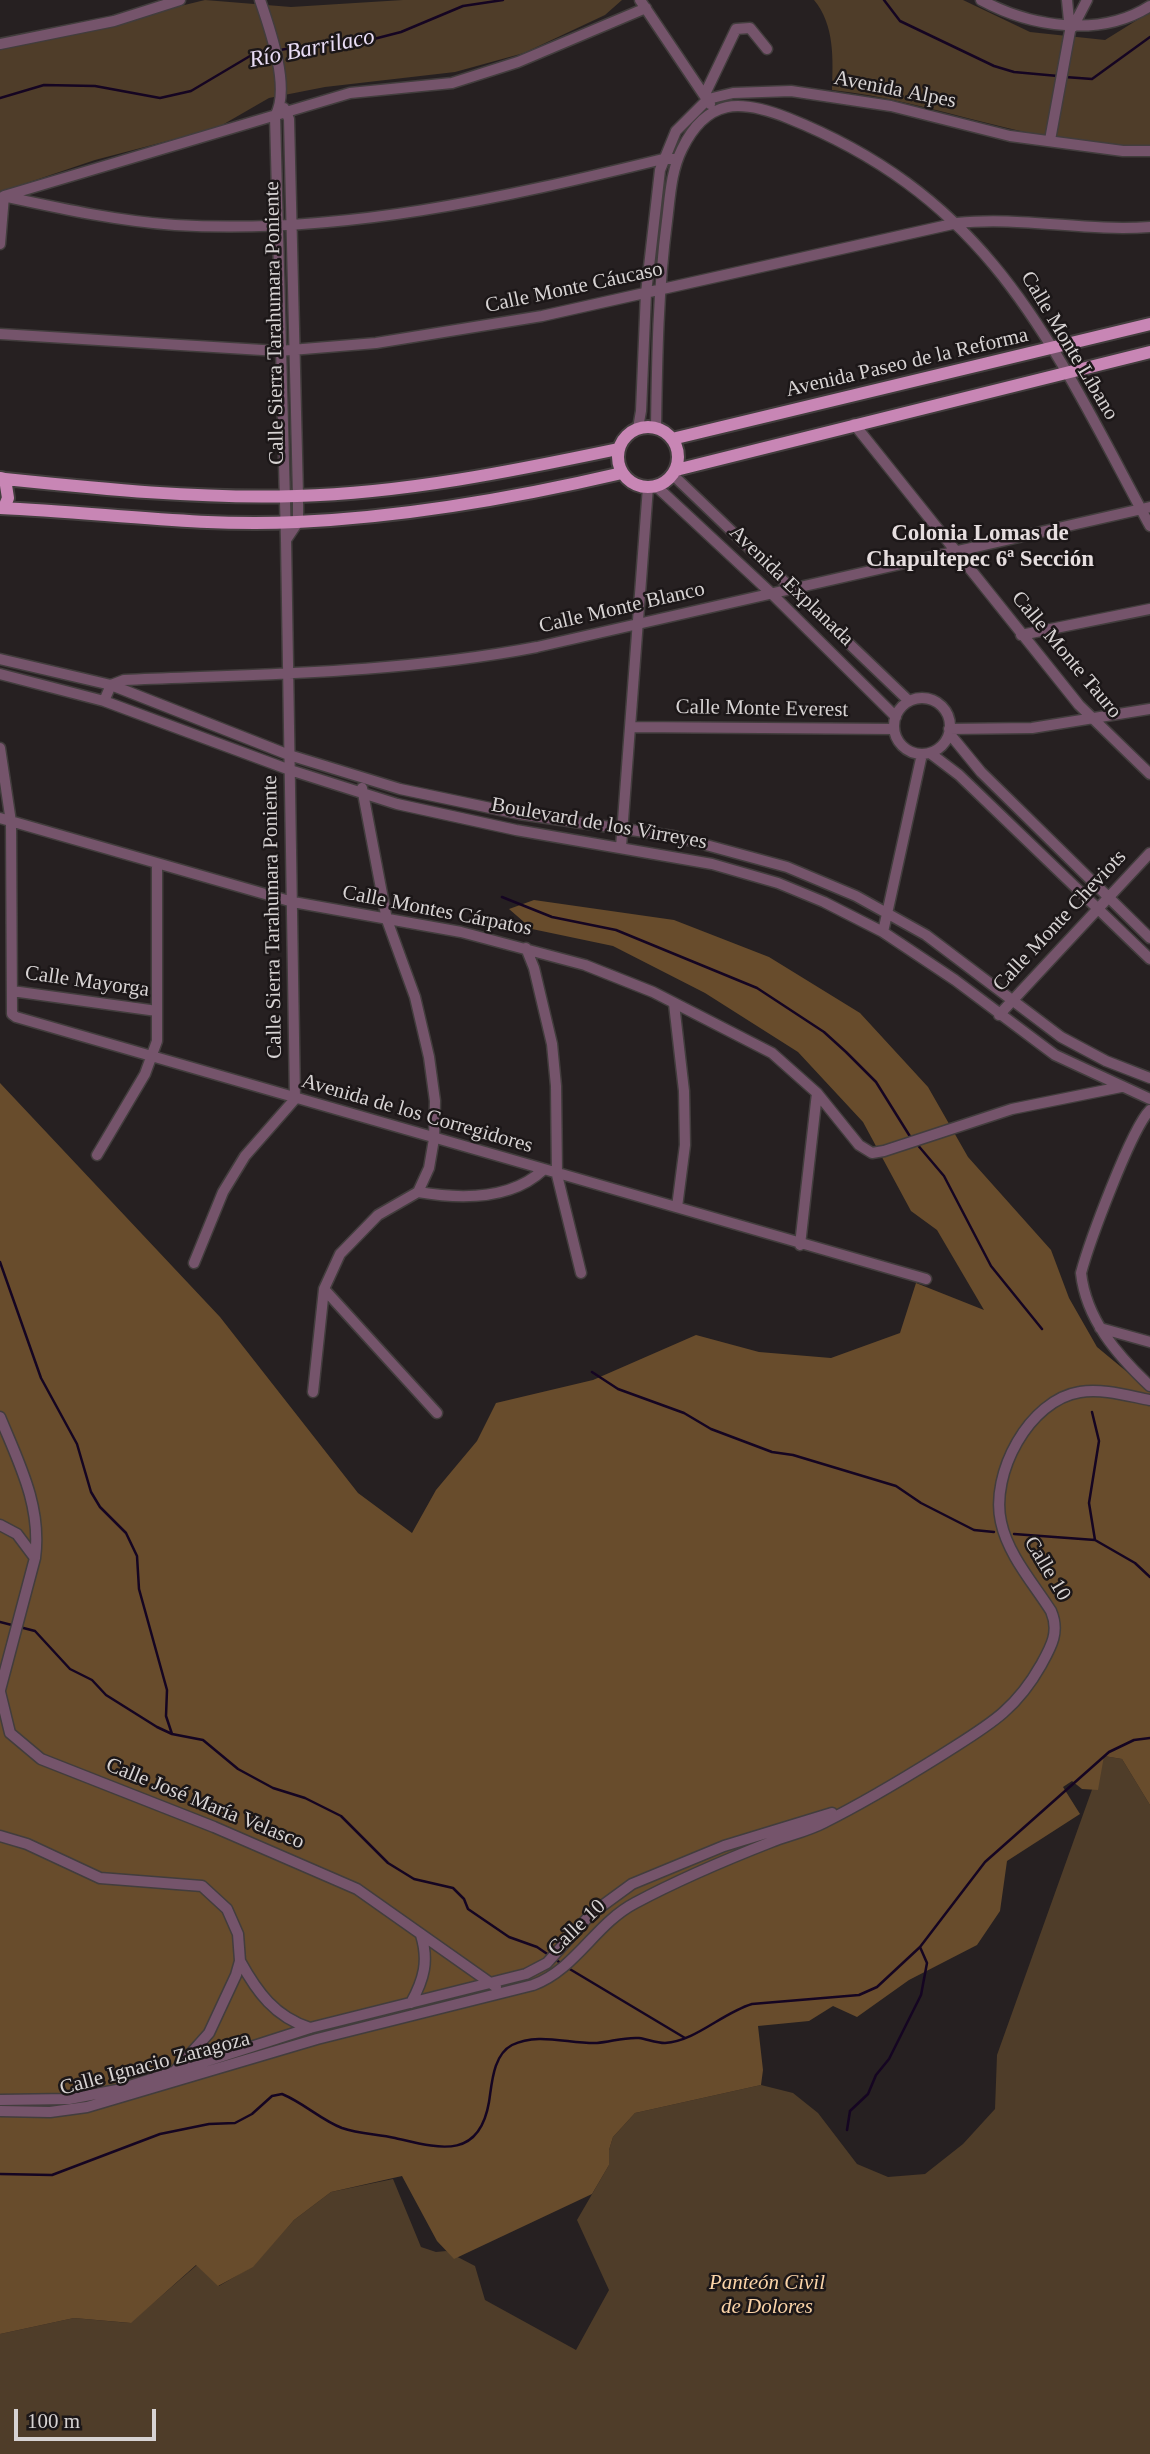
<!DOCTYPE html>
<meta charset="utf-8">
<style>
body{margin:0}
#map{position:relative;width:1150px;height:2454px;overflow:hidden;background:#262021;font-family:Georgia,serif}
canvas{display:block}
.scale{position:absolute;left:14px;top:2409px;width:142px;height:32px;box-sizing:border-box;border:4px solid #d7d3d3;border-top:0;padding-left:9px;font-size:21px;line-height:24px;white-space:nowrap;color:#d7d3d3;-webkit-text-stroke:5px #1c1718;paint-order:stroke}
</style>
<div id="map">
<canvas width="1150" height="2454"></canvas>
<div class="scale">100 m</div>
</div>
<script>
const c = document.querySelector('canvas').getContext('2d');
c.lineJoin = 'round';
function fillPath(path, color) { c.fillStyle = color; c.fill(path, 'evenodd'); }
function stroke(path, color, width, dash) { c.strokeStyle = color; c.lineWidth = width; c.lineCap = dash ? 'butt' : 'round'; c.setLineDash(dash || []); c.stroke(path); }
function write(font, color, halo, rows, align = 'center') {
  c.font = font + ' Georgia,serif'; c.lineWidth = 5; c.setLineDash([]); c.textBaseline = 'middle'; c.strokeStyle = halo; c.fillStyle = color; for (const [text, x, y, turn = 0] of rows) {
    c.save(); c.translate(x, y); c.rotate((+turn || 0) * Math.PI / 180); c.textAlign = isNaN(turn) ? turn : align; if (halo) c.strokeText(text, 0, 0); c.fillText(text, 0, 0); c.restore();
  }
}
fillPath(new Path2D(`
 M 205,0 L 291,7 L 403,0 L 622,0 L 605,15 L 524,53 L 455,72 L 325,87 L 269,98 L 217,128 L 95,160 L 0,192 L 0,50 Z
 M 814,0 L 963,0 L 1030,32 L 1105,40 L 1150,12 L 1150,147 C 1041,150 938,101 832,90 C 833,60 835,25 814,0 Z
 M 1104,1756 L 1122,1759 L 1150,1805 L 1150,2454 L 0,2454 L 0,2334 L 74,2318 L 130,2323 L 197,2265 L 219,2286 L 253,2266 L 294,2220 L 331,2192 L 393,2179 L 421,2247 L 436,2252 L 446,2251 L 475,2266 L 485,2300 L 576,2350 L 609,2290 L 577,2220 L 609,2165 L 609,2150 L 613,2137 L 635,2113 L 761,2085 L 793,2093 L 818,2113 L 857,2164 L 888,2177 L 925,2174 L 963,2144 L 995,2109 L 997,2055 Z`), '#4f3d29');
fillPath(new Path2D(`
 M 534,900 L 674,920 L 769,957 L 860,1013 L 928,1087 L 968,1157 L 1051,1250 L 1069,1298 L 1097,1347 L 1150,1391 L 1150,1805 L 1122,1759 L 1104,1756 L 1098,1790 L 1082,1789 L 1072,1781 L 1063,1787 L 1080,1814 L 1007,1861 L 1000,1911 L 977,1945 L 909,1980 L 857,2017 L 833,2006 L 809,2021 L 758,2026 L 763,2070 L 761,2085 L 635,2113 L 613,2137 L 609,2150 L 609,2165 L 592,2194 L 454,2259 L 437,2241 L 402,2176 L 331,2192 L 294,2220 L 253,2267 L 218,2286 L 196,2265 L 131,2323 L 74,2318 L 0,2334 L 0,1083 L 220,1317 L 358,1493 L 412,1533 L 436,1490 L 477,1441 L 496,1403 L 593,1380 L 696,1335 L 759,1352 L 831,1358 L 900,1333 L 916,1283 L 984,1310 L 937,1230 L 911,1211 L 863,1122 L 798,1052 L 705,993 L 613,946 L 532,929 L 509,909 Z`), '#684c2c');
stroke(new Path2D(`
 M 884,0 L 900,21 L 994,66 L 1014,72 L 1058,76
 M 280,50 L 320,43 L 366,41 L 401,32 L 463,6 L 503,0
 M 1065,77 L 1092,79 L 1150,37
 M 0,98 L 44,85 L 95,86 L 160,98 L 191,91 L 250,56 L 273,51
 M 502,897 L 552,917 L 616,930 L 757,988 L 824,1032 L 846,1052 L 876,1082 L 911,1138
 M 916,1143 L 944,1176 L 991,1266 L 1042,1329
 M 0,1262 L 41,1378 L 77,1444 L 91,1492 L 100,1507 L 126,1533 L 137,1556 L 139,1589 L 167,1690 L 166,1716 L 172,1734
 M 592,1372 L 618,1389 L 684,1413 L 711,1429 L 772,1452 L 793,1455 L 896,1486 L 921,1503 L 974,1530 L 994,1532
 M 1092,1412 L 1099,1441 L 1089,1503 L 1095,1540
 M 1014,1534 L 1095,1540 L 1135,1563 L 1150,1577
 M 0,1622 L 35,1631 L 70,1669 L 92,1680 L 106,1695 L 157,1727 L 172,1734 L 203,1740 L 238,1769 L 273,1788 L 305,1798 L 341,1816 L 388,1863 L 414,1879 L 453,1888 L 464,1899 L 468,1909 L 509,1937 L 537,1947 L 562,1964
 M 568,1968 L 685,2038
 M 847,2130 L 850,2111 L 868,2094 L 876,2075 L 889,2059 L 921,1995 L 927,1963 L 920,1947
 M 0,2174 L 52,2175 L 160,2134 L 209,2124 L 235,2123 L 252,2114 L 272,2096 L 282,2094 C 304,2103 321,2120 342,2128 C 359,2134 377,2134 395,2138 C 438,2148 479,2161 489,2102 C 492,2083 493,2055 512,2045 C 538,2032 569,2044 597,2043 C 611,2042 623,2037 639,2038 C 647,2039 656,2043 665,2043 C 696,2041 722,2013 752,2004 L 859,1995 L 877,1987 L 920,1947 L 985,1862 L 1109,1752 L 1134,1740 L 1150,1738`), '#150522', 2.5);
const minor = new Path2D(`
 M 640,0 L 710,104
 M 981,0 C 1031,27 1100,38 1150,6
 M 1073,27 L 1087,0
 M 0,44 L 114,21 L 180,0
 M 705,94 L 736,29 L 750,28 L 767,49
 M 284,108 L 289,119 L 298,496 L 298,522 L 286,540
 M 1050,140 L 1070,31 L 1067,0
 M 7,197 C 63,209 118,221 175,225 C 341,235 503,198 663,159 L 677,159
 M 0,244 L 4,196 L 350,93 L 452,83 L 518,62 L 646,8
 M 0,334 L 279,351 L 376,343 L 542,316 L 957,223 C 1022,216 1085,232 1150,227
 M 854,424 L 1079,705 L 1150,774
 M 656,427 C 657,358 658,290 667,221 C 670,197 671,171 682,149 C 707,98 740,99 788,118 C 993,200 1052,344 1150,526
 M 638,428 L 641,411 L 646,293 L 660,170 L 676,131 L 708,99 L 733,93 L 791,91 L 891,106 L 1010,136 L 1123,151 L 1150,151
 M 673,475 L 909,701
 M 656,486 L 772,594 L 896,717
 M 1021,635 L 1150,609
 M 0,659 L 111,685 L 289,755 L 400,789 L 519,814 L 673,836 L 787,867 L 856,896 L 926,935 L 1061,1037 L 1106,1061 L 1150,1078
 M 0,674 L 104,701 L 290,770 L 397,804 L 516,830 L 712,864 L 778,883 L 824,902 L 883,932 L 955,980 L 1055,1055 L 1150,1099
 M894 726a28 28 0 1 1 56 0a28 28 0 1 1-56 0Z
 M 104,701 L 111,685 L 124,680 C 263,674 401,673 537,647 L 1150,507
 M 630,727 L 894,729
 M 949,729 L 1032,728 L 1150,709
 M 949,733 L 981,772 L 1150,938
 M 0,748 L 11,822 L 12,1014 L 16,1017 L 926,1279
 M 930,753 L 959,775 L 1150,959
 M 0,818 L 293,902 L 461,932 L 585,965 L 653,992 L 772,1053 L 817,1093 L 859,1145 L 872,1153 L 884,1151 L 1012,1109 L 1121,1087
 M 621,847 L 648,487
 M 883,932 L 922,754
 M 526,948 L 534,968 L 552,1044 L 556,1086 L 557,1175 L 581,1273
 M 12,991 L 157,1011
 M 674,1004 L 684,1091 L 685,1145 L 677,1207
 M 999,1015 L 1150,853
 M 1150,1110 C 1131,1129 1089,1243 1081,1273 C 1086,1319 1117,1355 1150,1386
 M 97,1155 L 145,1074 L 157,1041 L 157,864
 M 418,1192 C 459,1199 511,1200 543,1170
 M 800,1245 L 817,1093
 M 194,1263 L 223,1192 L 245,1156 L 295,1099 L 286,540 L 275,116 C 291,89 270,29 260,0
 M 324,1289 L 437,1413
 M 1100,1328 L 1150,1342
 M 313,1392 L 324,1289 L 340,1254 L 378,1215 L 418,1192 L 429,1168 L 434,1139 L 435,1101 L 429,1057 L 415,997 L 387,920 L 362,788
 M 0,1417 C 19,1463 42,1507 35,1558
 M 0,1525 L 17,1534 L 35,1558 L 0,1690
 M 0,1692 L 10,1733 L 41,1759 L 214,1827 L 357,1889 L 496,1987
 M 0,1836 L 27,1844 L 100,1878 L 202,1886 L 227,1909 L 238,1934 L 240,1961 L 236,1975 L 209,2033 L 175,2071
 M 240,1961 C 257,1992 275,2017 310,2028
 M 411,2003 C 424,1979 429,1961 421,1935
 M 0,2100 L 69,2099 L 117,2090 L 310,2028 L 526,1974 L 547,1963 L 591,1914 L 632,1884 L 724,1846 L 832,1813
 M 0,2111 L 50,2112 L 87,2107 L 317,2039 L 533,1985 C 576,1969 595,1924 635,1903 C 678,1880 725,1860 771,1842 C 789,1835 808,1831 825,1822 C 865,1802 903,1779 940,1756 C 985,1727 1014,1713 1041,1665 C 1051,1647 1060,1632 1051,1611 C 1034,1584 1008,1555 1001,1522 C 990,1474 1029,1400 1080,1392 C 1102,1388 1129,1396 1150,1400`);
const major = new Path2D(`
 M618 457a30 30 0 1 1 60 0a30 30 0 1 1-60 0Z
 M 672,439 L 1150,324
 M 676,470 L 1150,352
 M 1,478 L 5,479 L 8,498 L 4,508
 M 5,479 C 102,489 200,499 297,496 C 405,493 513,471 618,449
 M 0,508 C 99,512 197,527 297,522 C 407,517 515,498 622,473`);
stroke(minor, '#423d3d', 13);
stroke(major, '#423d3d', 16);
stroke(minor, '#75546b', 10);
stroke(major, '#c886b5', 12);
write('21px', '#d7d3d3', '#1c1718', [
 ["Avenida Alpes",895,90,11],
 ["Calle Monte Cáucaso",574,288,-12],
 ["Calle Sierra Tarahumara Poniente",275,323,-91],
 ["Calle Monte Líbano",1069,346,59],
 ["Avenida Paseo de la Reforma",907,363,-13],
 ["Avenida Explanada",791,586,44],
 ["Calle Monte Blanco",622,608,-13],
 ["Calle Monte Tauro",1066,655,50],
 ["Calle Monte Everest",762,709,1],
 ["Boulevard de los Virreyes",599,824,10],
 ["Calle Montes Cárpatos",437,911,11],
 ["Calle Sierra Tarahumara Poniente",273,917,-91],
 ["Calle Monte Cheviots",1060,921,-47],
 ["Calle Mayorga",87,982,8],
 ["Avenida de los Corregidores",417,1114,16],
 ["Calle 10",1047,1569,59],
 ["Calle José María Velasco",205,1804,22],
 ["Calle 10",577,1928,-44],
 ["Calle Ignacio Zaragoza",155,2064,-15]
]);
write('italic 21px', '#fbd4a8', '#1c1718', [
 ["Panteón Civil",767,2283],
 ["de Dolores",767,2307]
]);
write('italic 23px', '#e9ddf6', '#1c1718', [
 ["Río Barrilaco",312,49,-11]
]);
write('bold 23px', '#e6dedf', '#1c1718', [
 ["Colonia Lomas de",980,534],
 ["Chapultepec 6ª Sección",980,560]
]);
</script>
